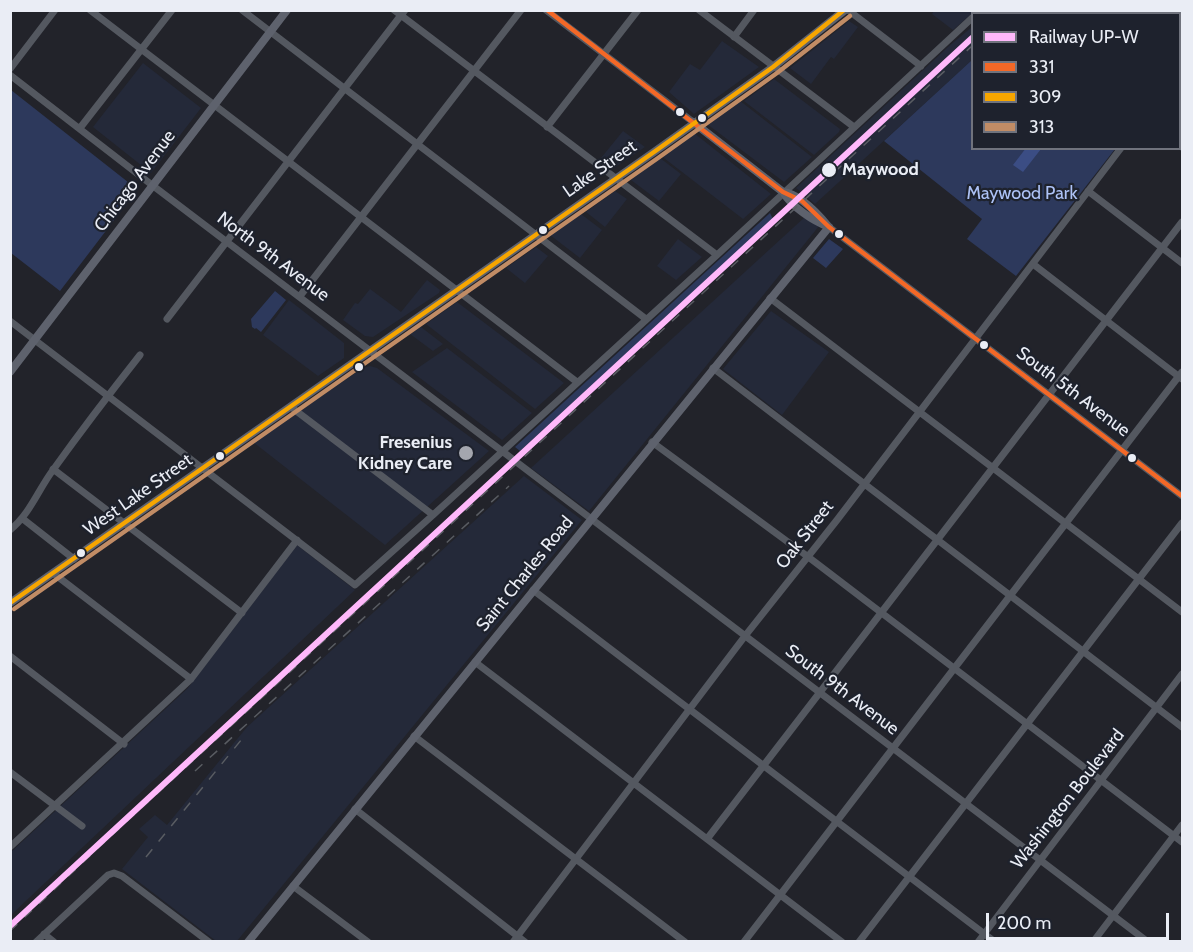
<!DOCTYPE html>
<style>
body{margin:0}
#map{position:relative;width:1193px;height:952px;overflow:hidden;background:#22232a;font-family:Cabin,sans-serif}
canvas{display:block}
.frame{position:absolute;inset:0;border:12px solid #eaedf5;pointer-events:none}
.legend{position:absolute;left:971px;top:12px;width:210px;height:138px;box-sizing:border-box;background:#1e222d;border:2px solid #70737d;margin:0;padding:8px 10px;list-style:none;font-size:18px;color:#eaedf5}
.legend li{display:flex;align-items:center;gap:12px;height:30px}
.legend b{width:30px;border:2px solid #70737d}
.scale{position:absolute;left:986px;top:913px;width:183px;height:27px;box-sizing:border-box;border:3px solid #eaedf5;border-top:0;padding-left:8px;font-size:18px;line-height:21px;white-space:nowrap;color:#eaedf5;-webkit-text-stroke:4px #1e222d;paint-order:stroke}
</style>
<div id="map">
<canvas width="1193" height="952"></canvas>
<div class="frame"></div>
<ul class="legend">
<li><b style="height:8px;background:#feb8fa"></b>Railway UP-W</li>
<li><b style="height:8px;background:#f36827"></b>331</li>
<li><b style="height:8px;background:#f7a600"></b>309</li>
<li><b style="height:8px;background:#c18c65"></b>313</li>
</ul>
<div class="scale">200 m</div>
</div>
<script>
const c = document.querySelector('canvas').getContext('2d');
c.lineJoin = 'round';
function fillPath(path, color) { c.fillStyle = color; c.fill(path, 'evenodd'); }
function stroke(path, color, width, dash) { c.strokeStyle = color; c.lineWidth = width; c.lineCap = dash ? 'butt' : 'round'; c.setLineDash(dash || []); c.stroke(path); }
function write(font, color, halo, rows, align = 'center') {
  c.font = font + ' Cabin,sans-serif'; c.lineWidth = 4.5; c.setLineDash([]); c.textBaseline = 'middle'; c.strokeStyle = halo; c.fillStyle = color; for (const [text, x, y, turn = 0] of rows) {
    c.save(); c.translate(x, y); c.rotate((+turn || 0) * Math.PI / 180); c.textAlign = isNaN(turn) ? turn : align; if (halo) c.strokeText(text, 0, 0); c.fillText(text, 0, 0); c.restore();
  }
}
fillPath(new Path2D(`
 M 934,11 L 934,10 L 975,11 L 953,30 L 932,14 Z
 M 849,21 L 858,27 L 834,59 L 831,57 L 811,84 L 790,68 Z
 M 972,27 L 972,60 L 815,204 L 796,188 L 948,47 Z
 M 722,41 L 759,67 L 694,114 L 669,92 L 690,64 L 700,70 Z
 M 143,63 L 201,108 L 151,173 L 93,127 Z
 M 774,79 L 840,129 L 839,132 L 814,155 L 744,101 Z
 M 739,100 L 812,157 L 784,182 L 707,124 Z
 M 623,131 L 645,147 L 614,168 L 601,158 Z
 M 694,133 L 771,194 L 743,219 L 660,155 Z
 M 660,158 L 681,174 L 659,201 L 631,180 Z
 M 615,191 L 627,199 L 605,227 L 586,212 Z
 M 581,214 L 602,230 L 580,258 L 550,235 Z
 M 806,216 L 819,226 L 589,511 L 531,468 Z
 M 678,239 L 702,257 L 676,280 L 657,266 Z
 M 536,247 L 548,256 L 525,283 L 506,268 Z
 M 427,280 L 440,290 L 439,293 L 373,337 L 365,336 L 343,320 L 355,303 L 358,304 L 370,289 L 401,312 Z
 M 289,300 L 344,343 L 344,358 L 318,376 L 263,335 Z
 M 457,302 L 564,383 L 535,409 L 426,324 Z
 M 771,311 L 829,352 L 782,415 L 723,369 Z
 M 421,327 L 443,344 L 433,351 L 410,334 Z
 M 447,348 L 532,413 L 502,440 L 412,372 Z
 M 370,366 L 377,368 L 489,451 L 385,545 L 253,442 L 363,368 Z
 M 524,476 L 582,520 L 237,941 L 216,941 L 122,869 L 148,837 L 139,829 L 155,815 L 167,825 L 247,727 Z
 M 297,545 L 355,590 L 11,915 L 11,852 L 188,688 Z`), '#242939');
fillPath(new Path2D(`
 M 1026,11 L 1143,10 L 1147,13 L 1023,13 Z
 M 972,60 L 972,148 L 1115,149 L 1016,276 L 967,239 L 982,219 L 884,141 Z
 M 11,90 L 133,186 L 134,194 L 60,291 L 11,253 Z
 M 770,213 L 773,219 L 520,451 L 515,447 Z
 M 829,239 L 843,249 L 826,268 L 813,258 Z
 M 275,291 L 286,300 L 261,332 L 256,328 L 255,329 L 252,327 L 251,319 Z`), '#2d395c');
fillPath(new Path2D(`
 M 1026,148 L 1041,149 L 1023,172 L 1013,165 Z`), '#3b4d84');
stroke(new Path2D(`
 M 90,10 L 577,382
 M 242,10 L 646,319
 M 394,10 L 717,255
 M 546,10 L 693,122
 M 699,10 L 854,127
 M 848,10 L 921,66
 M 978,14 L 981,10
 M 734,37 L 754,10
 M 10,69 L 55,10
 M 1180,74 L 1182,70
 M 10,75 L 152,185 L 1148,942
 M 547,127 L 638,10
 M 80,128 L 172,10
 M 1180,145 L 1182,147
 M 1088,191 L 1182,263
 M 829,227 L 1182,496
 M 1033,264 L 1182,379
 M 300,296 L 521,10
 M 770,298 L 1182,612
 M 167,319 L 405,10
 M 10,321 L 355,585 L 433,515 L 717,255 L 972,18
 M 713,368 L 1182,727
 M 291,407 L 433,515
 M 652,442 L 807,556 L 1182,842
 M 53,469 L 242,613
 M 23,519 L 74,559
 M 10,530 C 30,514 38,490 53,470 C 81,431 110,393 140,355
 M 53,573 L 191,679
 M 533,590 L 995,942
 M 10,656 L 124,744
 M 475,662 L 842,942
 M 414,736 L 685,942
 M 10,772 L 82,826
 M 355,809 L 525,942
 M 707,839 L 1182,222
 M 10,847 L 191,679 L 297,540
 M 293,886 L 368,942
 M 44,934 L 54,942
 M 36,942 L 108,875 L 114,873 L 122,876 L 209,942
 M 513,942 L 745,636 L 837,520 L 1121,148
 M 744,942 L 1182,372
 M 859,942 L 1182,523
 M 978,942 L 1182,674
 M 1093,942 L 1182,825`), '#545860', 7);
stroke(new Path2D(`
 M 1155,10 L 1159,14
 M 1180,29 L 1182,31
 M 693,122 L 783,192 C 792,207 813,221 829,227
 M 783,192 C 800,194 818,214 828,226
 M 10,372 L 287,10
 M 10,603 L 654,152 L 773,67 L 845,10
 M 248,942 L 829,227`), '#5e626d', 8);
stroke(new Path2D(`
 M 1008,14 L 1011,10
 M 195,771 L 509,486
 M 146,857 L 246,734
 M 10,931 L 111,836 L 972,46`), '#595c62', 1.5, [10, 10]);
stroke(new Path2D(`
 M 547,10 L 783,192 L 802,201 L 829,227 L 1182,496`), '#f36827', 4.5);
stroke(new Path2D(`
 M 10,603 L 654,152 L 773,67 L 844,10`), '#f7a600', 4.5);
stroke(new Path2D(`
 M 14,609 L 658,158 L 777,73 L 850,16`), '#c18c65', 4.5);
stroke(new Path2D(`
 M 10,926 L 972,38`), '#feb8fa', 6);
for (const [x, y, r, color] of [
 [680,112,5,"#eaedf5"],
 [702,118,5,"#eaedf5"],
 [829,170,8,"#eaedf5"],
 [543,230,5,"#eaedf5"],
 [839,234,5,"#eaedf5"],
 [984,345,5,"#eaedf5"],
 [359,367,5,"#eaedf5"],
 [466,453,8,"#a4a6ae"],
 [220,456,5,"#eaedf5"],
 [1132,458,5,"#eaedf5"],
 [81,553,5,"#eaedf5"]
]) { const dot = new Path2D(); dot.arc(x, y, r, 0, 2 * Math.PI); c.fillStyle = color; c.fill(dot); stroke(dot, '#1e222d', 2); }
write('18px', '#eaedf5', '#1e222d', [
 ["Lake Street",600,169,-35],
 ["Chicago Avenue",135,181,-53],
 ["North 9th Avenue",273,257,37],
 ["South 5th Avenue",1073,392,37],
 ["West Lake Street",138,495,-35],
 ["Oak Street",805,535,-52],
 ["Saint Charles Road",525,574,-51],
 ["South 9th Avenue",842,690,37],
 ["Washington Boulevard",1068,799,-52]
]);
write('bold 18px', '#eaedf5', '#1e222d', [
 ["Maywood",842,170]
], 'left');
write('18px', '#adc2f6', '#1e222d', [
 ["Maywood Park",1022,194]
]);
write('bold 18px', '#eaedf5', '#1e222d', [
 ["Fresenius",452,443],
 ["Kidney Care",452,464]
], 'right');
</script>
